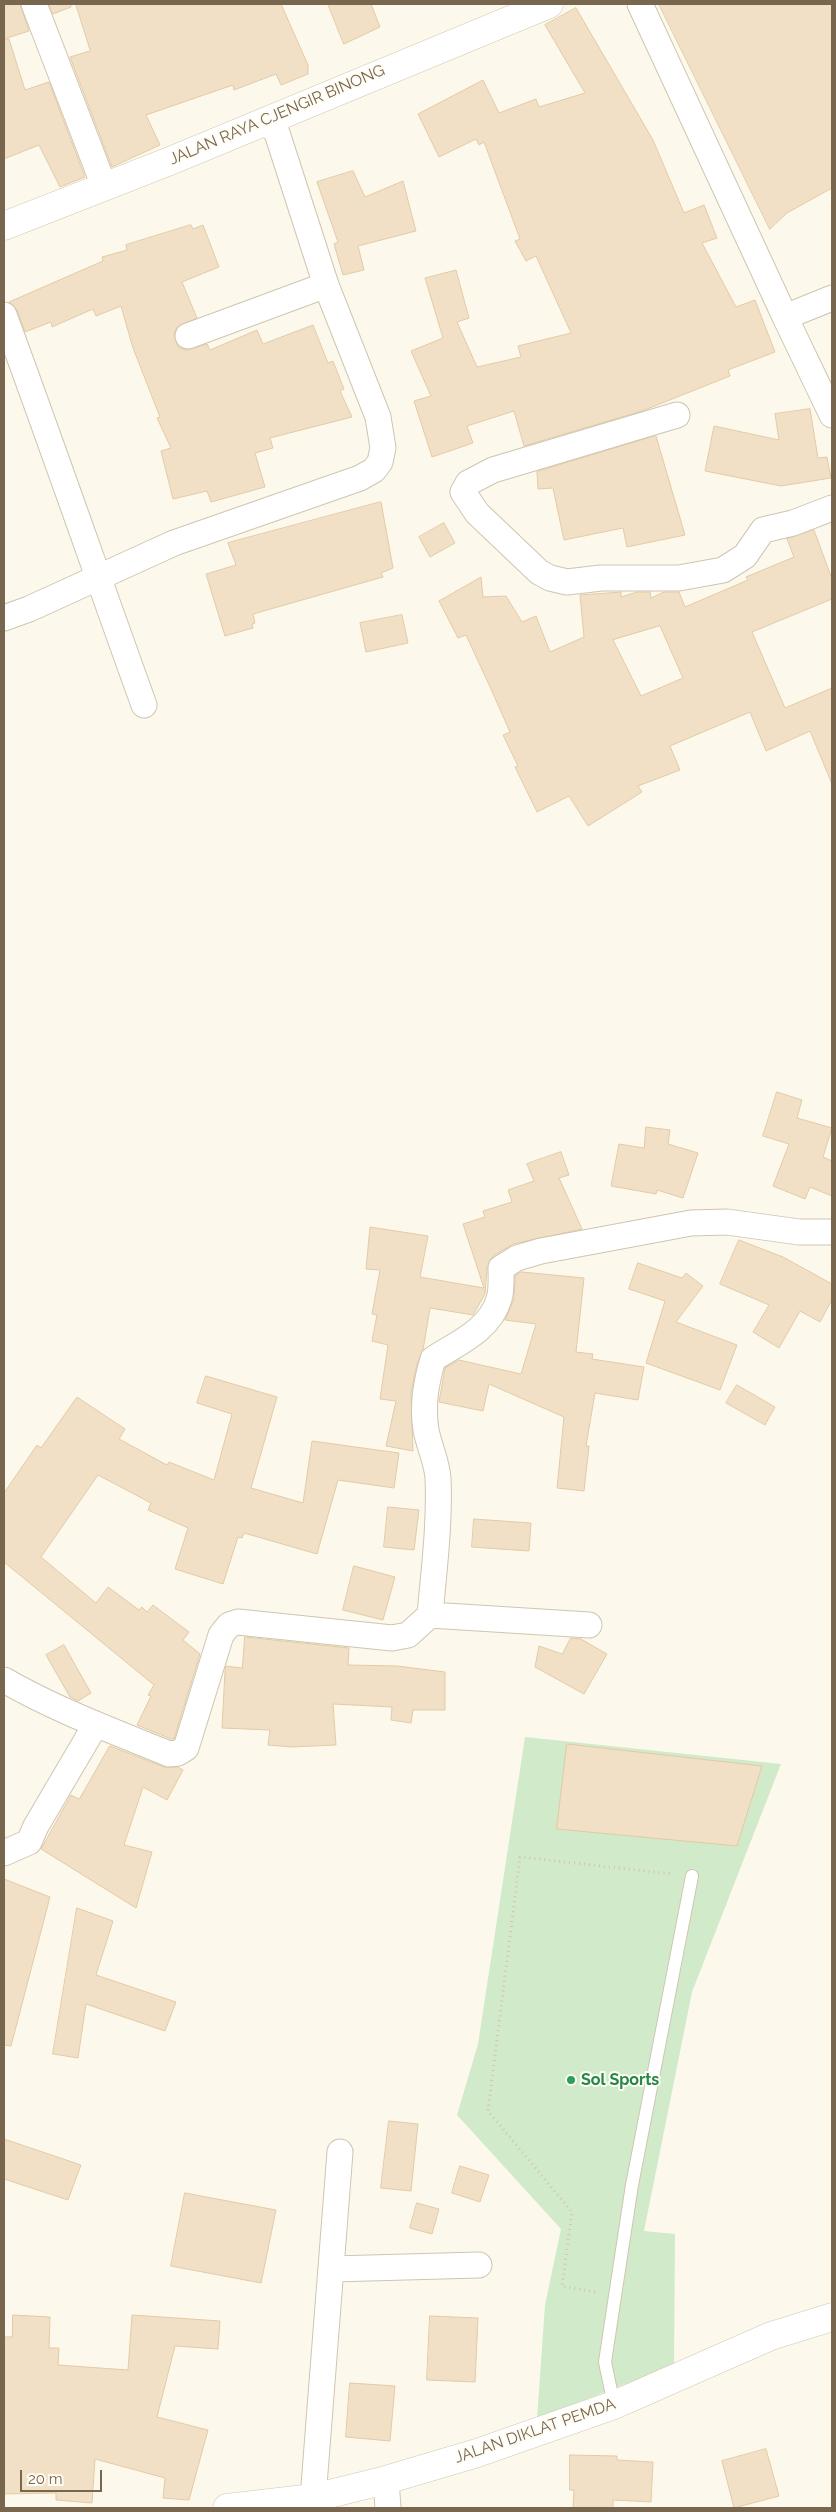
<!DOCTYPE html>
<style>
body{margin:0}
#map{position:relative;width:836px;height:2512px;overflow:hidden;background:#fcf9ec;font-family:Raleway,sans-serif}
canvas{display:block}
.frame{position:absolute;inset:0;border:5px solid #78664f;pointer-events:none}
.scale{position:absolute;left:20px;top:2470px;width:82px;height:22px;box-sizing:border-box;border:2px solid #78664f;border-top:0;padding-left:6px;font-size:15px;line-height:18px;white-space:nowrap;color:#78664f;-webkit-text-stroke:4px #fefcf3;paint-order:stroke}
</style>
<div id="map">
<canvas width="836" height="2512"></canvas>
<div class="frame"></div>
<div class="scale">20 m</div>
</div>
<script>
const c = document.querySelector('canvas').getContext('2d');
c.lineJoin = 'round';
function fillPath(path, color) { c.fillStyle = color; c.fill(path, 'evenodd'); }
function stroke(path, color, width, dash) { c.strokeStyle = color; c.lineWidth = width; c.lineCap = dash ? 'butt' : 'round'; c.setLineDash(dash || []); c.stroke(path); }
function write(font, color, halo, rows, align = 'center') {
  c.font = font + ' Raleway,sans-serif'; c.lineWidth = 4; c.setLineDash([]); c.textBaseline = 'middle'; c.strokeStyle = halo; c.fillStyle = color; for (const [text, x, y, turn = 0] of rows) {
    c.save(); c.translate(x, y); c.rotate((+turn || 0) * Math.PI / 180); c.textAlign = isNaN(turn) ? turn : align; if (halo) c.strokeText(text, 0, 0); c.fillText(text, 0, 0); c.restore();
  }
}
fillPath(new Path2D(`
 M 525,1737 L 781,1764 L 692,1992 L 644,2231 L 675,2234 L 674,2369 L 620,2386 L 537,2419 L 545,2305 L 561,2229 L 457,2115 L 478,2044 Z`), '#d0eaca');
const building = new Path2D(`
 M 4,4 L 20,4 L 29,31 L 4,39 Z
 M 49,4 L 71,4 L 71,7 L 53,14 Z
 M 76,4 L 281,4 L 308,65 L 308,74 L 281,85 L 276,74 L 234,90 L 233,85 L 146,115 L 160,145 L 112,167 L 70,57 L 90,51 Z
 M 328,4 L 371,4 L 380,27 L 344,44 Z
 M 659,4 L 832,4 L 832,188 L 787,213 L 770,229 Z
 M 576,8 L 653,140 L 684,213 L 704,205 L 717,238 L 702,243 L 736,307 L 755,300 L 775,352 L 728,370 L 730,376 L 642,411 L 524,446 L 514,411 L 467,426 L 473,443 L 432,457 L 414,401 L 431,396 L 411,351 L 443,338 L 425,278 L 456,270 L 469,318 L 457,322 L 477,367 L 521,357 L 518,346 L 571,333 L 536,256 L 526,261 L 515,241 L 520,239 L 484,142 L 479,145 L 476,139 L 439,157 L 418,114 L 483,80 L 499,113 L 536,99 L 539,107 L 585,93 L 545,25 Z
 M 4,39 L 9,39 L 25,90 L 49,82 L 85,177 L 60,187 L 39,145 L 4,159 Z
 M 353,171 L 365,197 L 403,181 L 416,231 L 358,246 L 364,270 L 343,275 L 334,244 L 338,242 L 317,182 Z
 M 191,225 L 193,229 L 203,225 L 219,267 L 182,282 L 197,318 L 177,327 L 174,334 L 178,347 L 186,350 L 207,344 L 210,350 L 257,330 L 263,344 L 313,325 L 328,363 L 333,361 L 344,389 L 340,391 L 352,417 L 270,438 L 273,448 L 255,453 L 265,487 L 211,502 L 207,491 L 173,499 L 161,451 L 171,448 L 157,418 L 160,417 L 133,348 L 121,306 L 96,316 L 93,309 L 52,327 L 51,322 L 25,332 L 17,310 L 9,302 L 103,261 L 102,257 L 127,250 L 126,245 Z
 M 810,409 L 818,458 L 827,457 L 831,478 L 781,486 L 705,471 L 714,426 L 779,440 L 775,414 Z
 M 656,436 L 685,535 L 627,547 L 623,528 L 564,540 L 553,488 L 538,489 L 537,472 Z
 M 381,502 L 393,568 L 381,573 L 383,577 L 253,614 L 255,623 L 252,624 L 253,628 L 225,636 L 206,574 L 236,565 L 228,543 Z
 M 444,523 L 455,543 L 430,557 L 419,537 Z
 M 814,530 L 832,579 L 832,599 L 752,632 L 785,708 L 832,688 L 832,784 L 810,731 L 766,751 L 750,712 L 670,746 L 680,770 L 638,786 L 642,792 L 588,826 L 569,796 L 537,812 L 515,767 L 518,766 L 503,735 L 510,732 L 491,689 L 466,635 L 458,638 L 439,601 L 481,577 L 483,597 L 506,596 L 522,622 L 536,616 L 550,652 L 584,637 L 580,595 L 621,592 L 621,597 L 637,592 L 650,592 L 651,598 L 664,592 L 679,592 L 685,607 L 748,580 L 746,577 L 794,557 L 787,539 ZM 660,626 L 683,678 L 641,696 L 613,640 Z
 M 402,615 L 408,643 L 366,652 L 360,623 Z
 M 777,1092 L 802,1100 L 797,1118 L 832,1128 L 823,1157 L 832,1161 L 832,1196 L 810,1187 L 805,1199 L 773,1186 L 789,1144 L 763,1136 Z
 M 646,1127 L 670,1130 L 668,1144 L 698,1153 L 683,1198 L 657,1190 L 656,1194 L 611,1186 L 619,1144 L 644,1148 Z
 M 561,1152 L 569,1175 L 559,1178 L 582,1229 L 513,1244 L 493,1256 L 487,1268 L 485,1294 L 473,1315 L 430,1308 L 423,1350 L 417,1364 L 411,1393 L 413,1451 L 386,1446 L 396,1401 L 380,1399 L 388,1345 L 372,1341 L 377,1315 L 372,1314 L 380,1270 L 366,1269 L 370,1227 L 428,1236 L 420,1277 L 484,1288 L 463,1224 L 485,1217 L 483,1211 L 512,1202 L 508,1190 L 534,1181 L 527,1164 Z
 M 739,1240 L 783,1257 L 832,1284 L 832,1300 L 820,1322 L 800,1311 L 779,1348 L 753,1332 L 769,1305 L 720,1284 Z
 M 638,1263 L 682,1278 L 686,1273 L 703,1286 L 676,1322 L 737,1345 L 720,1390 L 646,1363 L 665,1301 L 629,1289 Z
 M 522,1272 L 584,1278 L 576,1352 L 593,1354 L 592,1359 L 644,1367 L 638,1400 L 595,1393 L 586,1446 L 589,1446 L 584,1491 L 557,1488 L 564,1417 L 489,1384 L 483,1411 L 439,1402 L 445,1368 L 459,1360 L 521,1374 L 536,1324 L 505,1320 L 514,1299 L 515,1276 Z
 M 206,1376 L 277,1397 L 251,1488 L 303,1503 L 312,1441 L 399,1453 L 394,1488 L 338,1480 L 317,1554 L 244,1533 L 242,1538 L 238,1537 L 223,1584 L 175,1569 L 188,1528 L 148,1510 L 151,1503 L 98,1475 L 41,1557 L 96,1603 L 108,1587 L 139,1610 L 142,1607 L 147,1612 L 153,1605 L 189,1632 L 183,1640 L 200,1654 L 174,1739 L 171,1739 L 137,1725 L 151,1696 L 148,1695 L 154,1685 L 4,1562 L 4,1493 L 37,1445 L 41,1448 L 77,1397 L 125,1429 L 119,1439 L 167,1465 L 169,1462 L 214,1480 L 232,1414 L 197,1403 Z
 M 737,1385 L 775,1407 L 765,1425 L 726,1403 Z
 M 388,1507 L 419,1510 L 414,1550 L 384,1547 Z
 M 474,1519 L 531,1523 L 529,1551 L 472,1547 Z
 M 354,1566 L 395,1577 L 383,1620 L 343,1610 Z
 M 245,1637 L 349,1648 L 348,1665 L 397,1666 L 445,1672 L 445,1710 L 413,1710 L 411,1723 L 391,1720 L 392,1707 L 333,1704 L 336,1745 L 291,1747 L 268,1745 L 270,1730 L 222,1728 L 225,1671 L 226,1666 L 242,1668 Z
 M 571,1638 L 581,1639 L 607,1654 L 584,1694 L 535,1667 L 539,1646 L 562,1654 Z
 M 64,1645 L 91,1693 L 78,1701 L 70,1697 L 46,1655 Z
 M 567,1744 L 762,1766 L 737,1846 L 557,1829 Z
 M 110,1746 L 164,1767 L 178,1767 L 183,1770 L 167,1800 L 143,1787 L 124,1845 L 152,1852 L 136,1908 L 41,1849 L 71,1795 L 79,1799 Z
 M 4,1879 L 50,1897 L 11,2046 L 4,2045 Z
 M 77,1908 L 113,1921 L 96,1975 L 176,2002 L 165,2031 L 86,2004 L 78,2058 L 53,2054 Z
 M 389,2121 L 418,2124 L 411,2191 L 381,2188 Z
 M 4,2139 L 81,2165 L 68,2200 L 4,2179 Z
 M 460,2166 L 489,2175 L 480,2202 L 452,2193 Z
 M 185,2193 L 276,2210 L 261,2283 L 171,2266 Z
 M 417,2203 L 439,2209 L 432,2234 L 410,2228 Z
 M 13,2315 L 50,2317 L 49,2348 L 59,2348 L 58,2365 L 128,2370 L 132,2315 L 220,2321 L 218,2349 L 175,2346 L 157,2417 L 208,2430 L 189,2500 L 163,2498 L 165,2478 L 95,2459 L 92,2503 L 56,2500 L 56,2493 L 4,2494 L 4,2337 L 12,2337 Z
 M 430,2316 L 478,2318 L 475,2382 L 427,2380 Z
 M 350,2383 L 395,2386 L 390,2441 L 346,2437 Z
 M 766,2449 L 779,2496 L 734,2508 L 722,2461 Z
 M 570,2455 L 617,2456 L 617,2460 L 653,2462 L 651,2502 L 613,2500 L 613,2508 L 573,2508 L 574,2490 L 570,2490 Z`);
fillPath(building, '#f1e0c5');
stroke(building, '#e3caa5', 1);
const lane = new Path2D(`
 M 614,2405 L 605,2362 L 615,2296 L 632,2185 L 692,1876`);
const street = new Path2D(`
 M 34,4 L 104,186
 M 640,4 L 785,317 L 832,298
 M 4,315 C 52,445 97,575 144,705
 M 785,317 L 832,415
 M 188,336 L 326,285
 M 677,415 L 493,470 L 468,483 L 463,492 L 477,513 L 539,572 L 550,578 L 567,582 L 601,578 L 679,578 L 723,570 L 745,556 L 763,530 L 793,523 L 832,508
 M 4,618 L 29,609 L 174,543 L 360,478 L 374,470 L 380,462 L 383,448 L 378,417 L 326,285 L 277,133 L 266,121
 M 430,1615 L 589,1625
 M 4,1680 C 56,1710 113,1731 169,1754 L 178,1753 L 186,1748 L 221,1635 L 229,1625 L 238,1622 L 392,1638 L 408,1635 L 430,1615 C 434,1569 440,1524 438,1478 C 437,1462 429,1446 426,1430 C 422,1405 426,1383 433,1359 C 458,1343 490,1330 499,1299 C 502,1290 501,1278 501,1268 L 517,1258 L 541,1251 L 691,1223 L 727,1222 L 799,1232 L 832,1232
 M 4,1853 L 29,1842 L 36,1826 L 96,1724
 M 332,2269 L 479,2265
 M 386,2480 L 388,2508
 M 313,2498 L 340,2152`);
const secondary = new Path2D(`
 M 4,226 L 170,161 L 549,4
 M 227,2508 L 313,2498 L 386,2480 L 477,2453 L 614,2405 L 771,2336 L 832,2317`);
stroke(lane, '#cfc5b1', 14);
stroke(street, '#cfc5b1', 27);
stroke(secondary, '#d2c6af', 29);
stroke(new Path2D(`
 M 595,2292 L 562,2286 L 572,2212 L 488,2111 L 520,1857 L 672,1874`), '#d6c4a7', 3, [1, 4]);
stroke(lane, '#fff', 12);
stroke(street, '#fff', 25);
stroke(secondary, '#fff', 28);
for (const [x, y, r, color] of [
 [571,2080,5,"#2e9e5b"]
]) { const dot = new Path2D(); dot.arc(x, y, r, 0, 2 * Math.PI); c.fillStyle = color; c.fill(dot); stroke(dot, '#fefcf3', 2); }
write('16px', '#78664f', '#fefcf3', [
 ["JALAN RAYA CJENGIR BINONG",277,115,-23],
 ["JALAN DIKLAT PEMDA",535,2431,-19]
]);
write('bold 16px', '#27864d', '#fefcf3', [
 ["Sol Sports",581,2080]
], 'left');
</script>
